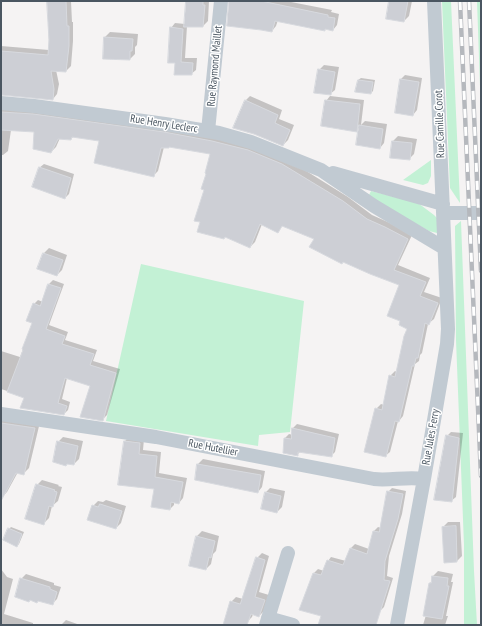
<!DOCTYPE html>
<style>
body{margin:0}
#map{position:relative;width:482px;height:626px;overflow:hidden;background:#f5f3f3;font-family:"PT Sans Narrow",sans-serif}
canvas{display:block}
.frame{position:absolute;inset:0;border:2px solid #4a5661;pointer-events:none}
</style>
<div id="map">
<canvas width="482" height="626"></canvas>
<div class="frame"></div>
</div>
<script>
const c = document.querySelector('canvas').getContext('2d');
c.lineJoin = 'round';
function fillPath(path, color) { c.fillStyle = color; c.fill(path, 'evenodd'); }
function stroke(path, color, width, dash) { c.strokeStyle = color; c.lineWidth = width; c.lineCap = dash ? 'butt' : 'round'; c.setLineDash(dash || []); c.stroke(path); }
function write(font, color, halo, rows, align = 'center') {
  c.font = font + ' "PT Sans Narrow",sans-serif'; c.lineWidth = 3; c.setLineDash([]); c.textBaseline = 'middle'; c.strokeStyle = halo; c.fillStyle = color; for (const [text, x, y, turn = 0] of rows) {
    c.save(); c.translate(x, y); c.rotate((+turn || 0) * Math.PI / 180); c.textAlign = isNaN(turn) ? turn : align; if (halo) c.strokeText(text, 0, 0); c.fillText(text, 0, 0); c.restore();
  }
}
fillPath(new Path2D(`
 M 442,1 L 451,1 L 460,203 L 450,188 Z
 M 477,1 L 481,1 L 481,115 Z
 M 431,160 L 431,176 L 428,183 L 423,185 L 403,180 Z
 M 371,191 L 418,203 L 434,215 L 438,219 L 437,233 L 429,231 L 368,197 Z
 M 461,221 L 474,571 L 477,625 L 464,625 L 464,545 L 456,340 L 455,226 Z
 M 141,264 L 304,301 L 290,432 L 259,435 L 258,446 L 106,421 Z`), '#c3f1d5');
fillPath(new Path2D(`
 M 48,1 L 71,1 L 72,22 L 73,22 L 73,41 L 71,66 L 66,71 L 56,70 L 59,84 L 57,94 L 53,99 L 1,94 L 1,46 L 49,50 Z
 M 187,1 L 209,1 L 208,21 L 203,26 L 187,26 L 185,58 L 197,58 L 196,70 L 191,74 L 176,62 L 171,28 L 175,23 L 185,24 Z
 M 230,1 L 286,1 L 332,10 L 331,12 L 339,14 L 337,25 L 333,30 L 326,28 L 325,30 L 278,20 L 276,26 L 272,31 Z
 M 390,1 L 412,1 L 409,16 L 404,21 Z
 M 110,32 L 138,34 L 137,45 L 135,47 L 135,54 L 130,59 L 105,37 Z
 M 324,65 L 339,67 L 335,90 L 330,94 L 319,70 Z
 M 405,75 L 422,78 L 417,110 L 413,115 L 401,79 Z
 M 361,78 L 375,80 L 373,91 L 371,93 L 357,92 L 358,80 Z
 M 250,96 L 282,110 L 279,119 L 294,125 L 288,140 L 283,145 L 246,100 Z
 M 330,96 L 364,100 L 361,125 L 365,121 L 387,124 L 384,143 L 380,148 L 360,127 L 356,131 L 326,101 Z
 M 1,106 L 217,136 L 287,159 L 348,197 L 372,215 L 390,223 L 412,235 L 398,265 L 430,278 L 424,292 L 442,298 L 434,319 L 428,324 L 422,353 L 420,355 L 419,361 L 415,364 L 403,416 L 399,421 L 398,421 L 390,452 L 385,456 L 376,409 L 381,404 L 384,405 L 390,376 L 395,371 L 397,372 L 408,328 L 402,321 L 401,285 L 315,239 L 283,225 L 278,231 L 262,224 L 255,242 L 250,247 L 201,222 L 205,189 L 211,154 L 170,146 L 164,147 L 158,171 L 153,176 L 100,140 L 73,137 L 71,139 L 60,138 L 56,147 L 51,152 L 35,131 L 11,130 L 8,151 L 3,155 L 1,155 Z
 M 398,136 L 417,139 L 414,154 L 409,159 L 393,141 Z
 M 44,164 L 74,174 L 69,194 L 65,198 L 39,168 Z
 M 49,248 L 67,255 L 62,270 L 57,275 L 44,253 Z
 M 53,280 L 64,284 L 49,325 L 68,332 L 65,340 L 97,350 L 93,361 L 120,369 L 107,415 L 103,419 L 92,385 L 67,378 L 62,399 L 70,402 L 68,410 L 64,414 L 26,397 L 1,389 L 1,351 L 20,357 L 33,322 L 34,304 L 38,300 L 43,302 L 49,284 Z
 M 1,415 L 40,422 L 29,468 L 23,474 L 18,472 L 7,492 L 1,498 Z
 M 297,424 L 339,434 L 335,452 L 331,456 L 301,451 L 297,455 L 285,438 L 289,434 L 293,435 L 293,428 Z
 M 451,432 L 463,433 L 456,497 L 451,501 L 447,436 Z
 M 63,437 L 83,441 L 79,459 L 74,464 L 68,463 L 58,442 Z
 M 129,437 L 144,439 L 143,450 L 161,452 L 159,473 L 187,478 L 183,498 L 179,503 L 174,502 L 174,505 L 170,509 L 125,441 Z
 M 203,459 L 265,471 L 262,487 L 258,492 L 196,479 L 198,464 Z
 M 42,480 L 59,485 L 58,486 L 62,487 L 58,501 L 52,506 L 49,518 L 44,523 L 37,485 Z
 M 270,488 L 285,491 L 282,507 L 277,512 L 265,493 Z
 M 392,488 L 406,491 L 402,514 L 389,556 L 387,576 L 393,578 L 384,607 L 380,611 L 376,625 L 319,625 L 323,616 L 301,609 L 314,573 L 318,569 L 324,571 L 328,561 L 331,557 L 346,561 L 351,548 L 355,544 L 369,549 L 374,531 L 378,527 L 381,528 L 388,492 Z
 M 106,500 L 126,506 L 121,523 L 116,528 L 93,506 L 98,501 L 103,502 Z
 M 448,522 L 460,522 L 462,556 L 457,561 L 443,527 Z
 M 11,527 L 24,532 L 19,544 L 17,546 L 9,529 Z
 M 202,531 L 219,536 L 216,551 L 213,554 L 211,564 L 206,569 L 190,565 L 197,536 Z
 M 262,553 L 269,556 L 259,592 L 269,595 L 264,611 L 259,616 L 253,614 L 252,617 L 248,621 L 247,625 L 224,625 L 231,602 L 236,597 L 243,599 L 257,558 Z
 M 1,569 L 7,577 L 13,579 L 4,614 L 33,623 L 33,625 L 1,625 Z
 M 438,571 L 453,574 L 451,582 L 453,582 L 446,616 L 448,616 L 445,625 L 423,625 L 426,615 L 430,583 L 432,581 L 433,576 Z
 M 26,574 L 54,583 L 54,585 L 61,587 L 57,599 L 52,604 L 39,600 L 30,599 L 21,579 Z
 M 66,620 L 80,625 L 61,625 Z`), '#0003');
const building = new Path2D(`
 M 47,1 L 66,1 L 67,26 L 69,26 L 69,46 L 66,72 L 51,71 L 54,89 L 53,100 L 1,95 L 1,51 L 48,55 L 49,40 Z
 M 186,1 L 203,1 L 203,5 L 205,5 L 203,27 L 184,27 Z
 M 229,1 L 261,1 L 328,15 L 328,17 L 335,18 L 333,31 L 325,29 L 325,31 L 275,21 L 272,32 L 261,30 L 227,26 Z
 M 389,1 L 408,1 L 404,22 L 386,19 Z
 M 170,27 L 183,29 L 181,62 L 193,63 L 192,75 L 174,75 L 175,63 L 168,63 Z
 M 104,37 L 133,39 L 132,51 L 130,51 L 130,60 L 103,59 Z
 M 318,69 L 335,72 L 331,95 L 314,93 Z
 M 400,79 L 419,82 L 413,116 L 395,113 Z
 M 358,80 L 373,82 L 371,94 L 355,92 Z
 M 245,100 L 278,115 L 275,123 L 290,130 L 283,146 L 254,134 L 233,128 Z
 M 325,100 L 360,104 L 357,132 L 321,126 Z
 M 1,112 L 33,114 L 164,132 L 212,141 L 248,150 L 282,164 L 343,201 L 367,219 L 385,227 L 408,239 L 394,270 L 426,282 L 420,296 L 438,303 L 429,325 L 425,323 L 418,358 L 416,358 L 414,366 L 412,366 L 399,422 L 395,421 L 386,457 L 364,452 L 375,408 L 382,410 L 389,375 L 395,377 L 404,336 L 407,329 L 399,325 L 400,321 L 387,316 L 399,285 L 370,274 L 343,262 L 342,264 L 309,247 L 314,239 L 282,226 L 278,233 L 260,224 L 250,248 L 225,237 L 224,239 L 197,232 L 200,222 L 194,221 L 204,190 L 201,189 L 206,174 L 205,173 L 210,154 L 169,147 L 169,148 L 161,148 L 154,177 L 94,163 L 99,141 L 72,137 L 71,140 L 58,139 L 51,153 L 33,149 L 34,132 L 1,130 Z
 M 359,125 L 383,129 L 380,149 L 356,145 Z
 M 392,141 L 412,143 L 410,160 L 390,158 Z
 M 39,167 L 71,178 L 65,199 L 32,187 Z
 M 43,253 L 63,260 L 57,276 L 37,269 Z
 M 48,284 L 61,288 L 46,329 L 65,336 L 62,344 L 94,354 L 90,365 L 116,373 L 103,421 L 80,417 L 90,386 L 65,378 L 58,403 L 67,406 L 64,415 L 20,408 L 24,398 L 7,392 L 23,350 L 22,349 L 32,323 L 26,321 L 33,303 L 40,306 Z
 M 1,423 L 35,428 L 24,475 L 16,473 L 1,501 Z
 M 292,428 L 335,438 L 332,457 L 298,452 L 298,456 L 283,453 L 284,438 L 291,439 Z
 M 446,435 L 459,438 L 452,502 L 434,500 Z
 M 57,441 L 78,446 L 74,465 L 67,464 L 66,466 L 53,462 Z
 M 124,441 L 140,443 L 139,454 L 157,456 L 155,477 L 183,482 L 179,504 L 171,502 L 170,510 L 151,507 L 154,489 L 118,485 Z
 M 197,464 L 261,475 L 258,493 L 195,480 Z
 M 36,484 L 55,490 L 54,491 L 57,492 L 53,507 L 49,506 L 44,525 L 25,519 Z
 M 387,491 L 403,494 L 398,519 L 385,561 L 384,580 L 390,581 L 376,625 L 318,625 L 321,616 L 299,610 L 313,573 L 321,575 L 327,560 L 343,565 L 350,548 L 367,554 L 373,531 L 379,532 Z
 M 265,492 L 281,496 L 277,513 L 261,509 Z
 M 100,504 L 122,511 L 116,529 L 87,520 L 92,505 L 98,507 Z
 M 456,526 L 457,562 L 444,563 L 442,527 Z
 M 8,528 L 22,534 L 17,547 L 3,540 Z
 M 196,536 L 215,541 L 211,558 L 209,557 L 206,570 L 189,566 Z
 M 256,557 L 265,560 L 255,597 L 265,600 L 259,617 L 251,614 L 247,625 L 223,625 L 230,601 L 240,604 Z
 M 432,576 L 448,578 L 447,586 L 449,586 L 442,619 L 423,616 L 429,583 L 431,583 Z
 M 20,578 L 50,587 L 50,589 L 57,592 L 53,605 L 38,601 L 37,603 L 30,600 L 29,602 L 15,597 Z`);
fillPath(building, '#cdcfd5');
stroke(building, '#d7d9de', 1);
stroke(new Path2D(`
 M 1,103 L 34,106 L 165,124 L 219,133 L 251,142 L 321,170 L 374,206 L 444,248
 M 208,131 L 221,1
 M 333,173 L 443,204
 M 443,213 L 481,213
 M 1,414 L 156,437 L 374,479 C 391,481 407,476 424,479
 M 268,618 L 293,625
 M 266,625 L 288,553
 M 397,625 L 424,479 L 447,344 L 448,329 L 434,1`), '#c1cad2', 14);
const rail = new Path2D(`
 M 460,1 L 481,476
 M 469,1 L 481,271`);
stroke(rail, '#b5b8bd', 4.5);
stroke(rail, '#fff', 3, [9]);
write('11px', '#4a5661', '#fff', [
 ["Rue Raymond Maillet",215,66,-85],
 ["Rue Henry Leclerc",164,124,9],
 ["Rue Camille Corot",440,124,-92],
 ["Rue Jules Ferry",431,437,-80],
 ["Rue Hutellier",213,448,11]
]);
</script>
